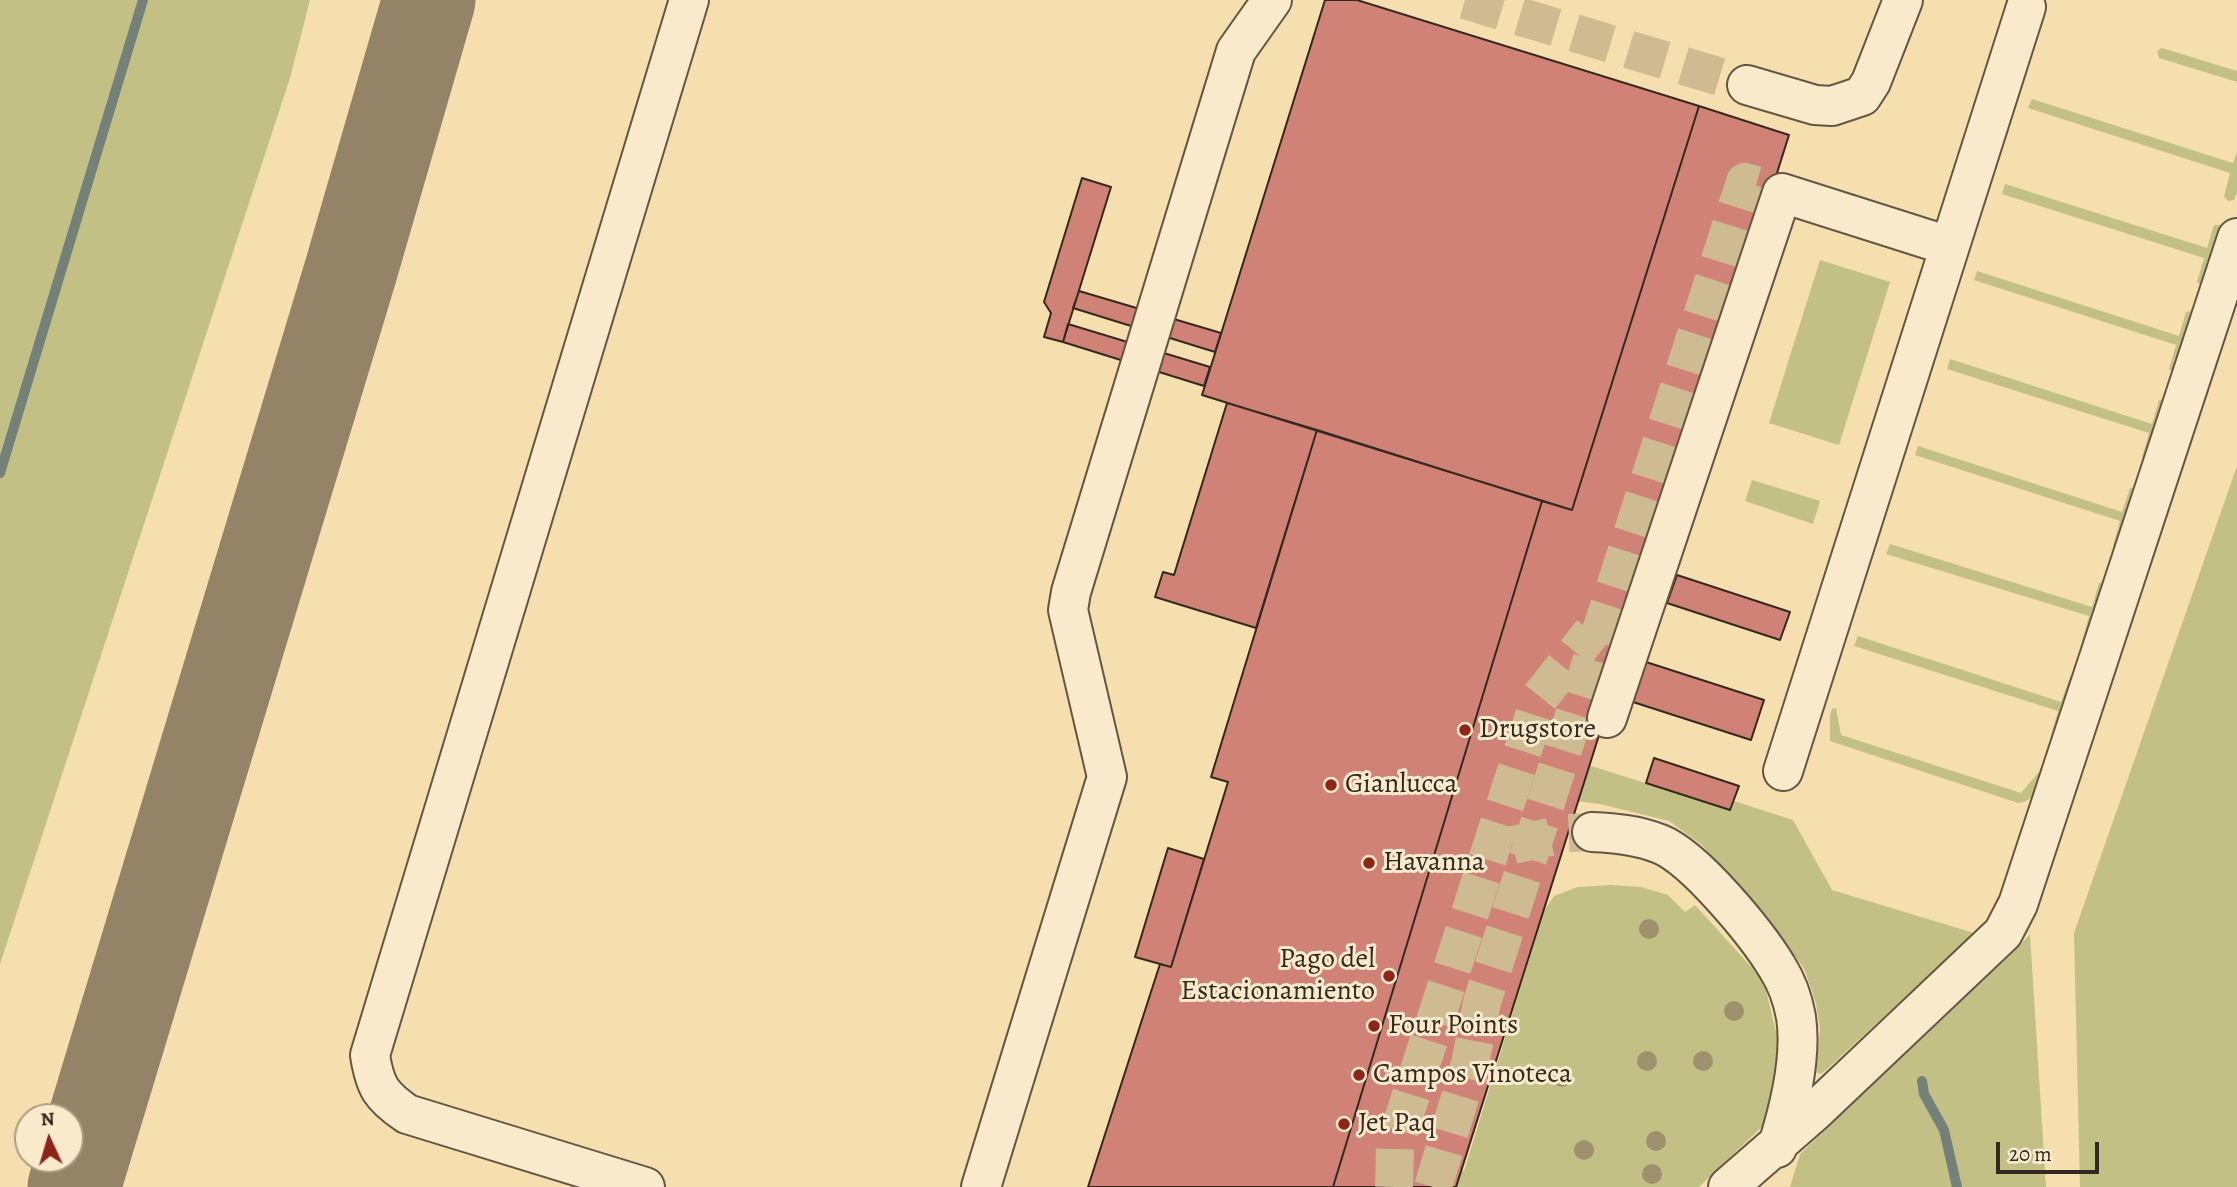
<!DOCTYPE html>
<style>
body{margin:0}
#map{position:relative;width:2237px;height:1187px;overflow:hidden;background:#f5dfae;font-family:Alegreya,serif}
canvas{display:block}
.north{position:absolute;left:14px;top:1103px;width:70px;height:70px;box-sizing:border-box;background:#f8eaca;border:2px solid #aa9d86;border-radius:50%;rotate:356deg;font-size:19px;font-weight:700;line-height:28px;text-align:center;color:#342920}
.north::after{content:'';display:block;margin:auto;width:24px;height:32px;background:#8f2418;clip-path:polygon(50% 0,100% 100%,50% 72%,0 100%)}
.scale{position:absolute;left:1996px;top:1142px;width:103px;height:32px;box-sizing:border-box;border:4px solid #342920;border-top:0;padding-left:9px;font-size:21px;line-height:24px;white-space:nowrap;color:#342920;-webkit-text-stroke:5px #f8eaca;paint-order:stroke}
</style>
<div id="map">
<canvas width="2237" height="1187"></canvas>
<div class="north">N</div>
<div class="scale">20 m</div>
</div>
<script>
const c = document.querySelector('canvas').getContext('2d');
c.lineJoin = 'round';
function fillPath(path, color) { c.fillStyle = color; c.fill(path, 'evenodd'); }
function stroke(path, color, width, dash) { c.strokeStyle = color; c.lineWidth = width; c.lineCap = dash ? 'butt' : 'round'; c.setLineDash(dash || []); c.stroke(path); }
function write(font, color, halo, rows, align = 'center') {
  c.font = font + ' Alegreya,serif'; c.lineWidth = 6; c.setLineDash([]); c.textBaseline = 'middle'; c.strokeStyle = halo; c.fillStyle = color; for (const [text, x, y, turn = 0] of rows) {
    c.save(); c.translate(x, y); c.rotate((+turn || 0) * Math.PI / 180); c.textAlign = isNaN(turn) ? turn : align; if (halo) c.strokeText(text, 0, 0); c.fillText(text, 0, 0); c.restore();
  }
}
fillPath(new Path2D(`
 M 0,0 L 310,0 L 290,78 L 0,964 Z
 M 2162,48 L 2237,71 L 2237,82 L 2159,58 L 2157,51 Z
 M 2032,99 L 2233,163 L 2237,152 L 2237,192 L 2234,200 L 2228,201 L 2224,197 L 2230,173 L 2028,108 Z
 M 2005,184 L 2207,248 L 2214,225 L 2221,225 L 2226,231 L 2202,286 L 2197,282 L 2204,258 L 2002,194 Z
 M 1820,260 L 1890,282 L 1839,445 L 1769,423 Z
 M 1977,271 L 2179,336 L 2186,312 L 2193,311 L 2174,373 L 2169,369 L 2176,345 L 1974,280 Z
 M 1950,359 L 2152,424 L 2159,400 L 2166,399 L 2147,462 L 2142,457 L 2149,433 L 1947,369 Z
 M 1918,446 L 2122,512 L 2130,488 L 2137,487 L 2118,550 L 2113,545 L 2120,521 L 1915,455 Z
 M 2237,466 L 2237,1187 L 2080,1187 L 2074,933 Z
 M 1752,480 L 1820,501 L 1813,524 L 1745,501 Z
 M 1890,544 L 2092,607 L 2099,583 L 2106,583 L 2086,645 L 2082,641 L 2089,616 L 1886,554 Z
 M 1858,636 L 2061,702 L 2070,677 L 2076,676 L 2056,739 L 2051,735 L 2058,711 L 1854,646 Z
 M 1836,708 L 1841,735 L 2021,793 L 2038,773 L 2045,772 C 2038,787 2035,801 2018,803 L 1830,741 L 1830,715 L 1832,709 Z
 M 1582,763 L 1730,810 L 1734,801 L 1793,820 L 1832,890 L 1974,933 L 1825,1071 L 1820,1074 L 1816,1072 L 1820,1029 L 1816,1003 L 1804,968 L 1702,845 L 1669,821 L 1600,804 L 1576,801 Z
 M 1611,885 L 1641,887 L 1668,895 L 1685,912 L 1695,905 L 1754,970 L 1765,986 L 1777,1036 L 1778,1070 L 1768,1121 L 1699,1187 L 1446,1187 L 1449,1168 L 1464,1171 L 1544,911 L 1554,896 L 1578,887 Z
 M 2030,934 L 2046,1187 L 1790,1187 L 1800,1154 L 2018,948 Z`), '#c3c085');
stroke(new Path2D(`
 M 0,473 L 143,0
 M 1922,1081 L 1924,1094 L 1944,1130 L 1957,1187`), '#748178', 10);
stroke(new Path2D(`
 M 74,1187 L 351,270 L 429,0`), '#948467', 93);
const building = new Path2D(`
 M 1325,0 L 1357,0 L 1699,106 L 1572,510 L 1202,395 Z
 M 1699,106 L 1789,135 L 1456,1187 L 1333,1187 L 1542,501 L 1572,510 Z
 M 1082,178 L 1111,187 L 1063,342 L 1044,337 L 1051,313 L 1044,302 Z
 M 1079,291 L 1221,333 L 1215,352 L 1073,308 Z
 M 1068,324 L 1210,367 L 1204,386 L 1063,342 Z
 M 1227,403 L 1317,430 L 1256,628 L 1155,597 L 1163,572 L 1174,575 Z
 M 1317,430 L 1542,501 L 1333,1187 L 1088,1187 L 1160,964 L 1171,967 L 1228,782 L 1211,777 Z
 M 1677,575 L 1790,612 L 1780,640 L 1667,603 Z
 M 1646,662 L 1764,700 L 1751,740 L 1633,702 Z
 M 1654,758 L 1739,786 L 1730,810 L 1646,783 Z
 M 1168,848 L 1204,859 L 1171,967 L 1135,957 Z`);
fillPath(building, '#d08276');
stroke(building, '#342920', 2);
stroke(new Path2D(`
 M 1465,0 L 1747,85
 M 1513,845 L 1568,833 L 1592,832
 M 1394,1187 L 1395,1146 L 1402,1123 L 1540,697 L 1592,632
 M 1433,1187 L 1470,1064 L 1482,1002 L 1745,182 L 1782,193`), '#cebb92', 38, [38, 19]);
const minor = new Path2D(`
 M 1747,85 L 1815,105 L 1832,106 L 1862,96 L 1871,82 L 1903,0
 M 1607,718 L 1782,193 L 1949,246
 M 1783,771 L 2026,7
 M 1592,832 C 1615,833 1638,835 1660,844 C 1695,858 1757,934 1777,967 C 1786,981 1793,1000 1796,1017 C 1802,1057 1789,1110 1777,1148
 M 645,1187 L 407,1114 C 381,1096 375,1087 370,1055 L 689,0
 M 981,1187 L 1107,777 L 1068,610 L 1071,592 L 1236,51 L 1272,0
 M 1728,1187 L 1813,1113 L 2003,933 L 2018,904 L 2237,238`);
stroke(minor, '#645644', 42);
stroke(minor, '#f8eaca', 38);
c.fillStyle = '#9f906e';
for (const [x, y] of [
 [1649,929],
 [1734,1011],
 [1647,1061],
 [1703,1061],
 [1562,1077],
 [1656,1141],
 [1584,1150],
 [1652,1174]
]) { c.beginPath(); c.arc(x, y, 10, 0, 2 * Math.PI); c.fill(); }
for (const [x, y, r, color] of [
 [1465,730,7,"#8f2418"],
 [1331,785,7,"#8f2418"],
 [1369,863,7,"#8f2418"],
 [1389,976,7,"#8f2418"],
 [1374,1026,7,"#8f2418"],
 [1359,1075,7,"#8f2418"],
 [1344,1124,7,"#8f2418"]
]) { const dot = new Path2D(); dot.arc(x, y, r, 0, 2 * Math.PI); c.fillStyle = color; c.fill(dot); stroke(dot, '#f8eaca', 2.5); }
write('28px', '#342920', '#f8eaca', [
 ["Drugstore",1479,730],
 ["Gianlucca",1345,785],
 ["Havanna",1383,863],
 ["Pago del",1375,960,"right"],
 ["Estacionamiento",1375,992,"right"],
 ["Four Points",1388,1026],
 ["Campos Vinoteca",1373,1075],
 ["Jet Paq",1358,1124]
], 'left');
</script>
